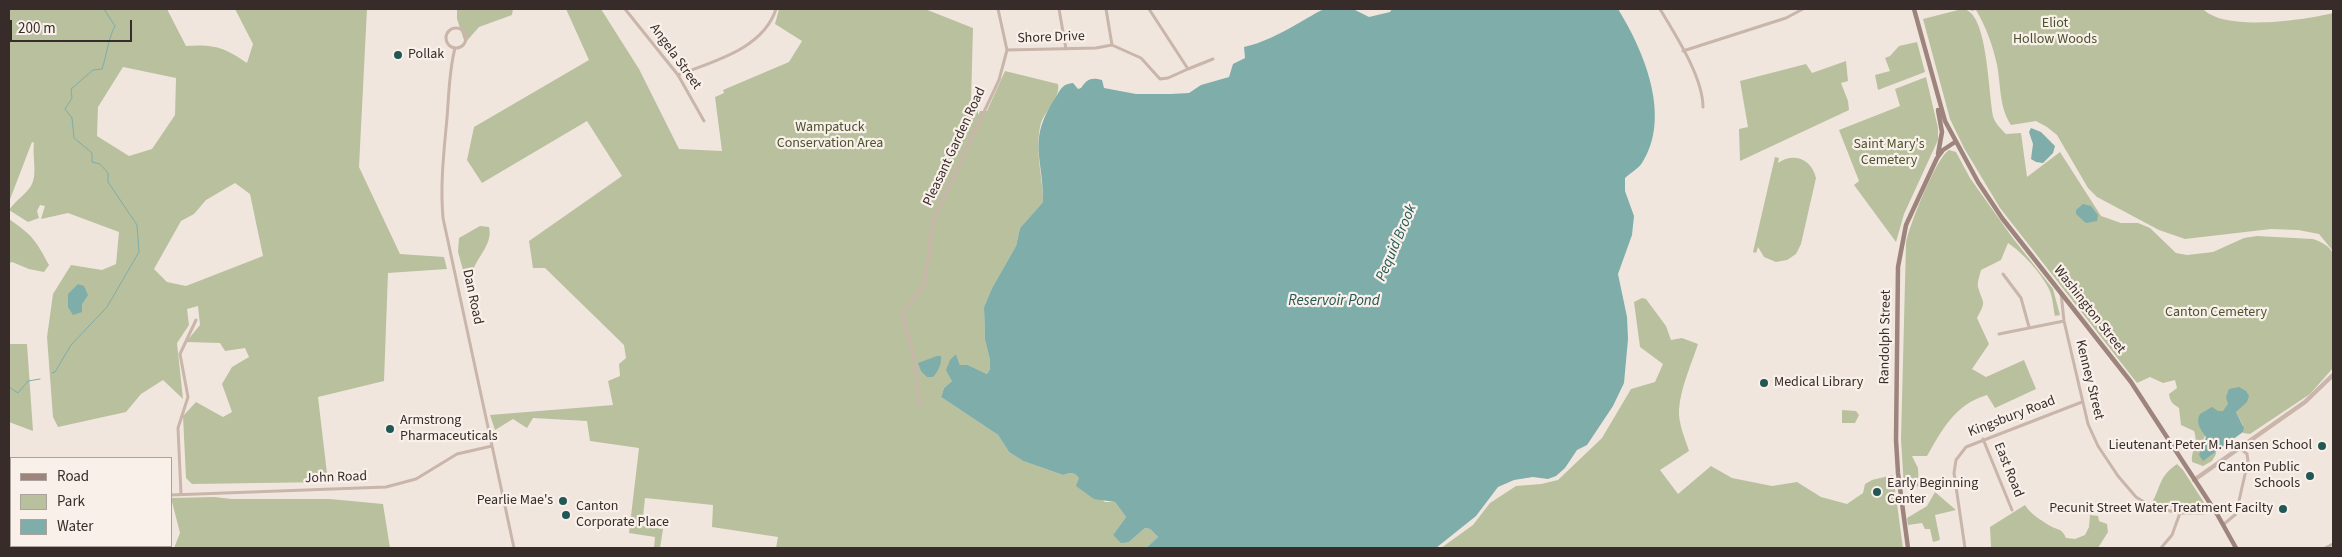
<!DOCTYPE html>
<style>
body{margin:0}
#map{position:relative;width:2342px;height:557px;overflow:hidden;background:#f1e6de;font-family:"Source Sans 3",sans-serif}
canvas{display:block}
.frame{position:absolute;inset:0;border:10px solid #372c29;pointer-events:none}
.legend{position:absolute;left:10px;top:457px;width:162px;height:90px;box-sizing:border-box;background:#f9f0ea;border:1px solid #aba29d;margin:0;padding:6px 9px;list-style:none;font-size:15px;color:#372c29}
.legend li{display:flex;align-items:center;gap:10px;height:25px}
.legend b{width:25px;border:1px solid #aba29d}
.scale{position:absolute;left:10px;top:20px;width:122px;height:22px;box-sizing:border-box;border:2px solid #372c29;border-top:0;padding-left:6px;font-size:15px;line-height:18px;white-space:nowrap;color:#372c29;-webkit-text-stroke:4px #f9f0ea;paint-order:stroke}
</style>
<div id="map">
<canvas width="2342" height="557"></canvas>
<div class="frame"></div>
<ul class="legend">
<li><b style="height:6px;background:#9d847c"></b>Road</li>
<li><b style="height:14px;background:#b9c09e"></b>Park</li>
<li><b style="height:14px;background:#7eadaa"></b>Water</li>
</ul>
<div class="scale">200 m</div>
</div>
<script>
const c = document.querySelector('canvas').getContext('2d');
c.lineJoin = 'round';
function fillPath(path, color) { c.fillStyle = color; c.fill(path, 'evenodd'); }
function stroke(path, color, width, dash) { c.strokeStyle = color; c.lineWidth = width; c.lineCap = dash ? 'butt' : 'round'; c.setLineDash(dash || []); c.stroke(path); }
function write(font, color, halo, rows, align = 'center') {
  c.font = font + ' "Source Sans 3",sans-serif'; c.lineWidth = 4.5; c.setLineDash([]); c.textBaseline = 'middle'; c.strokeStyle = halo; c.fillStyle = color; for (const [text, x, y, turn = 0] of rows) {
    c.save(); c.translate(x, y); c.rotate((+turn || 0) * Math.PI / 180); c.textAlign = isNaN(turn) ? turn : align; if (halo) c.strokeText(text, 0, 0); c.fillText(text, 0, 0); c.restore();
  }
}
fillPath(new Path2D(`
 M 9,9 L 167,9 L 186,46 C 214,44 224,47 247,63 L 253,44 L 235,9 L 367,9 L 359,167 L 400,254 L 444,257 L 447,269 L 388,273 L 384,381 L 318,397 L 328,482 L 192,484 L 186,478 L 183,416 L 196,402 L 223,417 L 232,412 L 222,384 L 232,367 L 249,357 L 245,348 L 225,351 L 220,343 L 186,342 L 200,325 L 198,306 L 187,309 L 189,325 L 177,343 L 183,399 L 163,380 L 141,394 L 126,412 L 58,427 L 53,417 L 47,337 L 53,294 L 71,265 L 102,270 L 116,264 L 119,232 L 68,213 L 41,219 L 45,206 L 40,205 L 37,211 L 39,218 L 28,222 L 9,210 C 15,201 25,195 31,186 C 38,174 32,157 34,143 L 32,142 L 9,202 ZM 123,67 L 176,78 L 175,115 L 152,149 L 129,156 L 97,136 L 98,107 ZM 235,183 L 250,194 L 263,256 L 186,286 L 167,282 L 154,269 L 181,221 L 194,214 L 206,200 Z
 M 457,9 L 513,9 L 512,15 L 479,27 L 465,43 L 457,19 Z
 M 566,9 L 601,9 L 639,69 L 679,149 L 722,151 L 715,97 L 724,93 L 723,90 L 789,62 L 802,41 L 775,24 L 779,9 L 925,9 L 973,28 L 971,102 L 978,105 L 978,115 L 980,111 L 987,111 L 1005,71 L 1058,84 C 1061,97 1045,111 1041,123 C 1034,149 1043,176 1043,202 L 1020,228 L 1016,246 L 992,288 L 984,307 L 985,340 L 990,360 L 990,369 L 987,374 L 968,365 L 960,365 L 956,354 L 952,381 L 944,388 L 941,397 L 998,435 L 1009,452 L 1023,461 L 1063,475 L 1070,473 L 1075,474 L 1105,502 L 1115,502 L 1126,517 L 1113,535 L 1129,542 L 1145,528 L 1150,529 L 1158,537 L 1146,548 L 776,548 L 778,537 L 712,527 L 713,505 L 645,498 L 642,526 L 663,529 L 660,548 L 654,548 L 655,537 L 629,533 L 639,448 L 590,441 L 587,421 L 533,418 L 527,428 L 513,419 L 495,430 L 490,415 L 613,405 L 608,381 L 620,376 L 619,364 L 626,358 L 624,345 L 545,268 L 533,268 L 529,241 L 622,176 L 587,121 L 482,183 L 467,160 L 474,127 L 589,60 Z
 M 1962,9 C 1989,9 1988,99 1994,119 C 1996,124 2002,130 2006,134 L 2021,133 L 2027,177 L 2060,152 L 2101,216 L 2121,223 L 2138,223 L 2150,228 L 2176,253 L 2187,255 L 2213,252 L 2244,238 L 2257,236 L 2313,239 C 2322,242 2329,246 2333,253 L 2333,368 L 2310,394 L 2250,434 L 2243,433 L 2243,425 L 2236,412 L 2240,407 L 2205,436 L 2202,442 L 2215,450 L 2216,454 L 2212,461 L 2203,466 L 2192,462 C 2191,449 2199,446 2194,431 L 2181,425 L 2179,408 C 2173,404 2170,402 2169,394 L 2177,388 L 2175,380 L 2163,383 L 2150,377 L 2137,383 L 2000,208 L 1964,148 L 1950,119 L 1923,19 Z
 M 1971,9 L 2203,9 C 2225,32 2305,20 2333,13 L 2333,251 L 2319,234 L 2298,230 L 2271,229 L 2185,239 L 2159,230 L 2097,197 L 2088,188 L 2057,135 L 2047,127 L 2036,121 L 2011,125 C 1999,107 2001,85 1997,65 C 1993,46 1986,27 1976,10 L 1971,11 Z
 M 1917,42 L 1925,72 L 1878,90 L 1875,75 L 1890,71 L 1885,58 L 1890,56 L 1899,46 Z
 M 1846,61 L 1848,81 L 1841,83 L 1848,101 L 1849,110 L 1740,161 L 1739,129 L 1748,127 L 1740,81 L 1806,64 L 1812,73 Z
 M 1926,77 L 1938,128 L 1938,140 L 1904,214 L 1896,242 L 1854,185 L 1859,181 L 1839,130 L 1900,106 L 1895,89 Z
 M 1949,150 L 1956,152 L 1970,178 L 2012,237 L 2053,289 L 2060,315 L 2055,316 C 2053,308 2053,297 2049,289 C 2041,273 2023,253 2008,243 L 2001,260 L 1981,270 C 1980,275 1977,282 1978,287 C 1983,305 1987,299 1977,318 L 1989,344 L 1972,369 L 1986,377 L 2024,360 L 2036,389 L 1995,408 L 1987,395 C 1955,404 1942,430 1927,456 L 1912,456 L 1918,468 L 1919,486 L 1904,489 L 1901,439 L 1906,243 C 1909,226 1936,158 1949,150 Z
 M 1775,157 L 1779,158 L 1778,163 C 1793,152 1812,159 1816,178 L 1801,244 L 1796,254 L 1787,260 L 1776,262 L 1764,257 L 1758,247 L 1756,253 L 1753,252 Z
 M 9,219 C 33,236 35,239 49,265 L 44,272 L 29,269 L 12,262 L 9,263 Z
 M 480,226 L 489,227 C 493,243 479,255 474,268 L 463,270 L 458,252 L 459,238 Z
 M 1642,298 L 1646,299 L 1666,326 L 1671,340 L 1682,338 L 1698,344 C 1691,365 1681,387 1679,409 C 1678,423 1685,438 1689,451 L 1660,470 L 1678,494 L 1711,466 L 1732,478 L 1772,486 L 1797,482 L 1821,497 L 1847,504 L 1863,493 L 1865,484 L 1872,480 L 1893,475 L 1903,548 L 1441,548 L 1473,525 L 1490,503 L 1516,486 L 1541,484 L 1558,480 L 1602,438 L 1631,389 L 1655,382 L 1663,364 L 1640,347 L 1634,302 Z
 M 9,344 L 27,344 L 33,431 L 9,422 Z
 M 1842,410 L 1856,411 L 1859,415 L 1855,423 L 1842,423 Z
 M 2177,464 L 2183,470 L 2205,504 L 2201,511 L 2151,504 C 2162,486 2158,477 2177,464 Z
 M 1935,492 L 1956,510 L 1935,515 L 1940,540 L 1933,542 L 1930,529 L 1925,529 L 1922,523 L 1908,525 L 1907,518 L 1927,506 Z
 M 214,497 L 232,499 L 330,499 L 383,504 L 390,548 L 174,548 L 180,533 L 171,498 Z
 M 2025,505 C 2030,513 2039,519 2047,524 C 2055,530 2062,527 2066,538 L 2075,539 L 2085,535 L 2089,527 L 2090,515 L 2098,516 L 2099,521 L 2107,524 L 2108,532 L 2098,548 L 1991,548 L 1990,527 Z`), '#b9c09e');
fillPath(new Path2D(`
 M 1325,9 L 1353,9 L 1369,17 L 1390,12 L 1392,9 L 1618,9 C 1644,51 1672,117 1642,163 C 1638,169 1630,173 1625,178 L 1625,191 L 1634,216 L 1632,235 L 1618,274 L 1627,317 L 1628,339 L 1624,383 L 1613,406 L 1587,445 L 1577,450 L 1565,468 L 1556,476 L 1548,479 L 1533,477 L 1514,480 L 1498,487 L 1476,516 L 1436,548 L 1146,548 L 1158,537 L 1150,529 L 1145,528 L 1129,542 L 1121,543 L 1113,535 L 1126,517 L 1115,502 L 1094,499 L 1076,486 L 1079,478 L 1075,474 L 1070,473 L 1063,475 L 1023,461 L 1009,452 L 998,435 L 941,397 L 944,388 L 952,381 L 946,370 L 950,360 L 956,354 L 960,365 L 968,365 L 987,374 L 990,369 L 990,360 L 985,340 L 984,307 L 992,288 L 1016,246 L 1020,228 L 1043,202 C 1044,158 1027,142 1054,100 C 1060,91 1061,84 1073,83 L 1078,89 L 1081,88 C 1087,79 1091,77 1102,80 L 1104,88 L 1136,94 L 1171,94 L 1189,93 L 1201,85 L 1229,77 L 1233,64 L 1245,58 L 1244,47 C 1262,43 1280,34 1297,24 C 1307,19 1314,13 1325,9 Z
 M 2031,128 L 2041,132 L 2055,146 L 2053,153 L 2043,163 L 2036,162 L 2031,159 L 2033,144 L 2029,132 Z
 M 2083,204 L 2091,206 L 2098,215 L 2097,221 L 2086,223 L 2076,214 L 2076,210 Z
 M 78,284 L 84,286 L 88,295 L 82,304 L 82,312 L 73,315 L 68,307 L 68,294 Z
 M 937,356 L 941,356 C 942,363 938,372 933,377 L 927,377 L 921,371 L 918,363 Z
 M 2239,387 L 2246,391 L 2249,396 L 2247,402 L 2236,412 L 2244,428 L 2243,432 L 2203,461 L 2199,455 L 2206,437 C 2201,430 2195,423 2200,414 L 2212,407 L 2218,411 L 2223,411 L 2228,404 L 2226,397 L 2229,389 Z`), '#7eadaa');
stroke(new Path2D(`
 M 52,373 L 55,372 L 71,345 L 107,307 L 139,252 L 137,225 L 108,182 L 108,173 L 100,164 L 92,162 L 92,153 L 74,138 L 72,118 L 65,109 L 72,98 L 71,89 L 93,70 L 102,69 C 107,54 108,39 115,26 L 104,9
 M 9,387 L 18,393 L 28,381 L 40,379`), '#7eadaa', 1);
stroke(new Path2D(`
 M 625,9 L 678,75 L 704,121
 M 1059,9 L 1066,49
 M 1106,9 L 1112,45
 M 1149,9 L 1188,69 L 1213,59
 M 1660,9 C 1675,34 1703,77 1703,107
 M446 38a10 10 0 1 1 20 0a10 10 0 1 1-20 0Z
 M 455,48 C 449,71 449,94 447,118 C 444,151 440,184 443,218 L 514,548
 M 1007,50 L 1096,48 L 1112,45 L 1141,58 L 1160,79 L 1168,78 L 1188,69
 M 1683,51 L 1786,18 L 1803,9
 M 678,75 C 714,61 763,49 776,9
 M 2003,274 L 2021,298 L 2029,327
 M 2061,293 L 2064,321 L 2088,424 L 2098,446 L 2118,476 L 2136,497 L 2152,507 L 2180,513 L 2204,513 L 2213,508
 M 1999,334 L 2064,321
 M 920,406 L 914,357 L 902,314 L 924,285 L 934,218 L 999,80 L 1007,50 L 998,9
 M 1983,439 L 2012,510
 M 181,494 L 178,428 L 188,397 L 180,354 L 196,320
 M 171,495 L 386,487 L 416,479 L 457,454 L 492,446
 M 2224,524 L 2236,514 L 2248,461 L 2247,454 L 2239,447
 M 9,548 L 11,546
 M 1965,548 L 1954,473 L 1956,460 L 1966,447 L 2082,402
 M 2161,548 L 2172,535 L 2180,513
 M 2325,548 L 2333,544`), '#c9b5aa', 3);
stroke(new Path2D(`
 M 2194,480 L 2305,402 L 2333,375`), '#c9b5aa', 4.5);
stroke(new Path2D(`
 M 1914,9 L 1945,121 L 1978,182 L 2002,218 L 2131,382 L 2217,514 L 2236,548
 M 1938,154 L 1942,132 L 1938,110
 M 1908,548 L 1898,473 L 1896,440 L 1898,267 L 1906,225 L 1937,158 L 1943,150 L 1955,142`), '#9d847c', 4.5);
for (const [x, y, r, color] of [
 [398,55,5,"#215754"],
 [1764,383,5,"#215754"],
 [390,429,5,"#215754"],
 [2322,446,5,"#215754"],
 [2310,476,5,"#215754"],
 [1877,492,5,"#215754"],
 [563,501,5,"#215754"],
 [2283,509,5,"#215754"],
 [566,515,5,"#215754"]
]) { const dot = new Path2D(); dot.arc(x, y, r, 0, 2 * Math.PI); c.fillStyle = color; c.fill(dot); stroke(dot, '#f9f0ea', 2); }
write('14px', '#4b542e', '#f9f0ea', [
 ["Eliot",2055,24],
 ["Hollow Woods",2055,40],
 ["Wampatuck",830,128],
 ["Conservation Area",830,144],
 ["Saint Mary's",1889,145],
 ["Cemetery",1889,161],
 ["Canton Cemetery",2216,313]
]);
write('14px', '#372c29', '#f9f0ea', [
 ["Shore Drive",1051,38,-2],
 ["Angela Street",675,57,54],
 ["Pleasant Garden Road",955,147,-65],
 ["Dan Road",472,297,78],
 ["Washington Street",2089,310,52],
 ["Randolph Street",1886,337,-89],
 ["Kenney Street",2089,380,76],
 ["Kingsbury Road",2012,417,-21],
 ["East Road",2008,470,68],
 ["John Road",336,478,-2]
]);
write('14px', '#372c29', '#f9f0ea', [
 ["Pollak",408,55],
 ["Medical Library",1774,383],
 ["Armstrong",400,421],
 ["Pharmaceuticals",400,437],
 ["Lieutenant Peter M. Hansen School",2312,446,"right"],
 ["Canton Public",2300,468,"right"],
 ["Schools",2300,484,"right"],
 ["Early Beginning",1887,484],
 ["Center",1887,500],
 ["Pearlie Mae's",553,501,"right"],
 ["Canton",576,507],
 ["Corporate Place",576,523],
 ["Pecunit Street Water Treatment Facilty",2273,509,"right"]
], 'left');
write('italic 15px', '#215754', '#f9f0ea', [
 ["Pequid Brook",1397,243,-67],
 ["Reservoir Pond",1334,302]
]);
</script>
